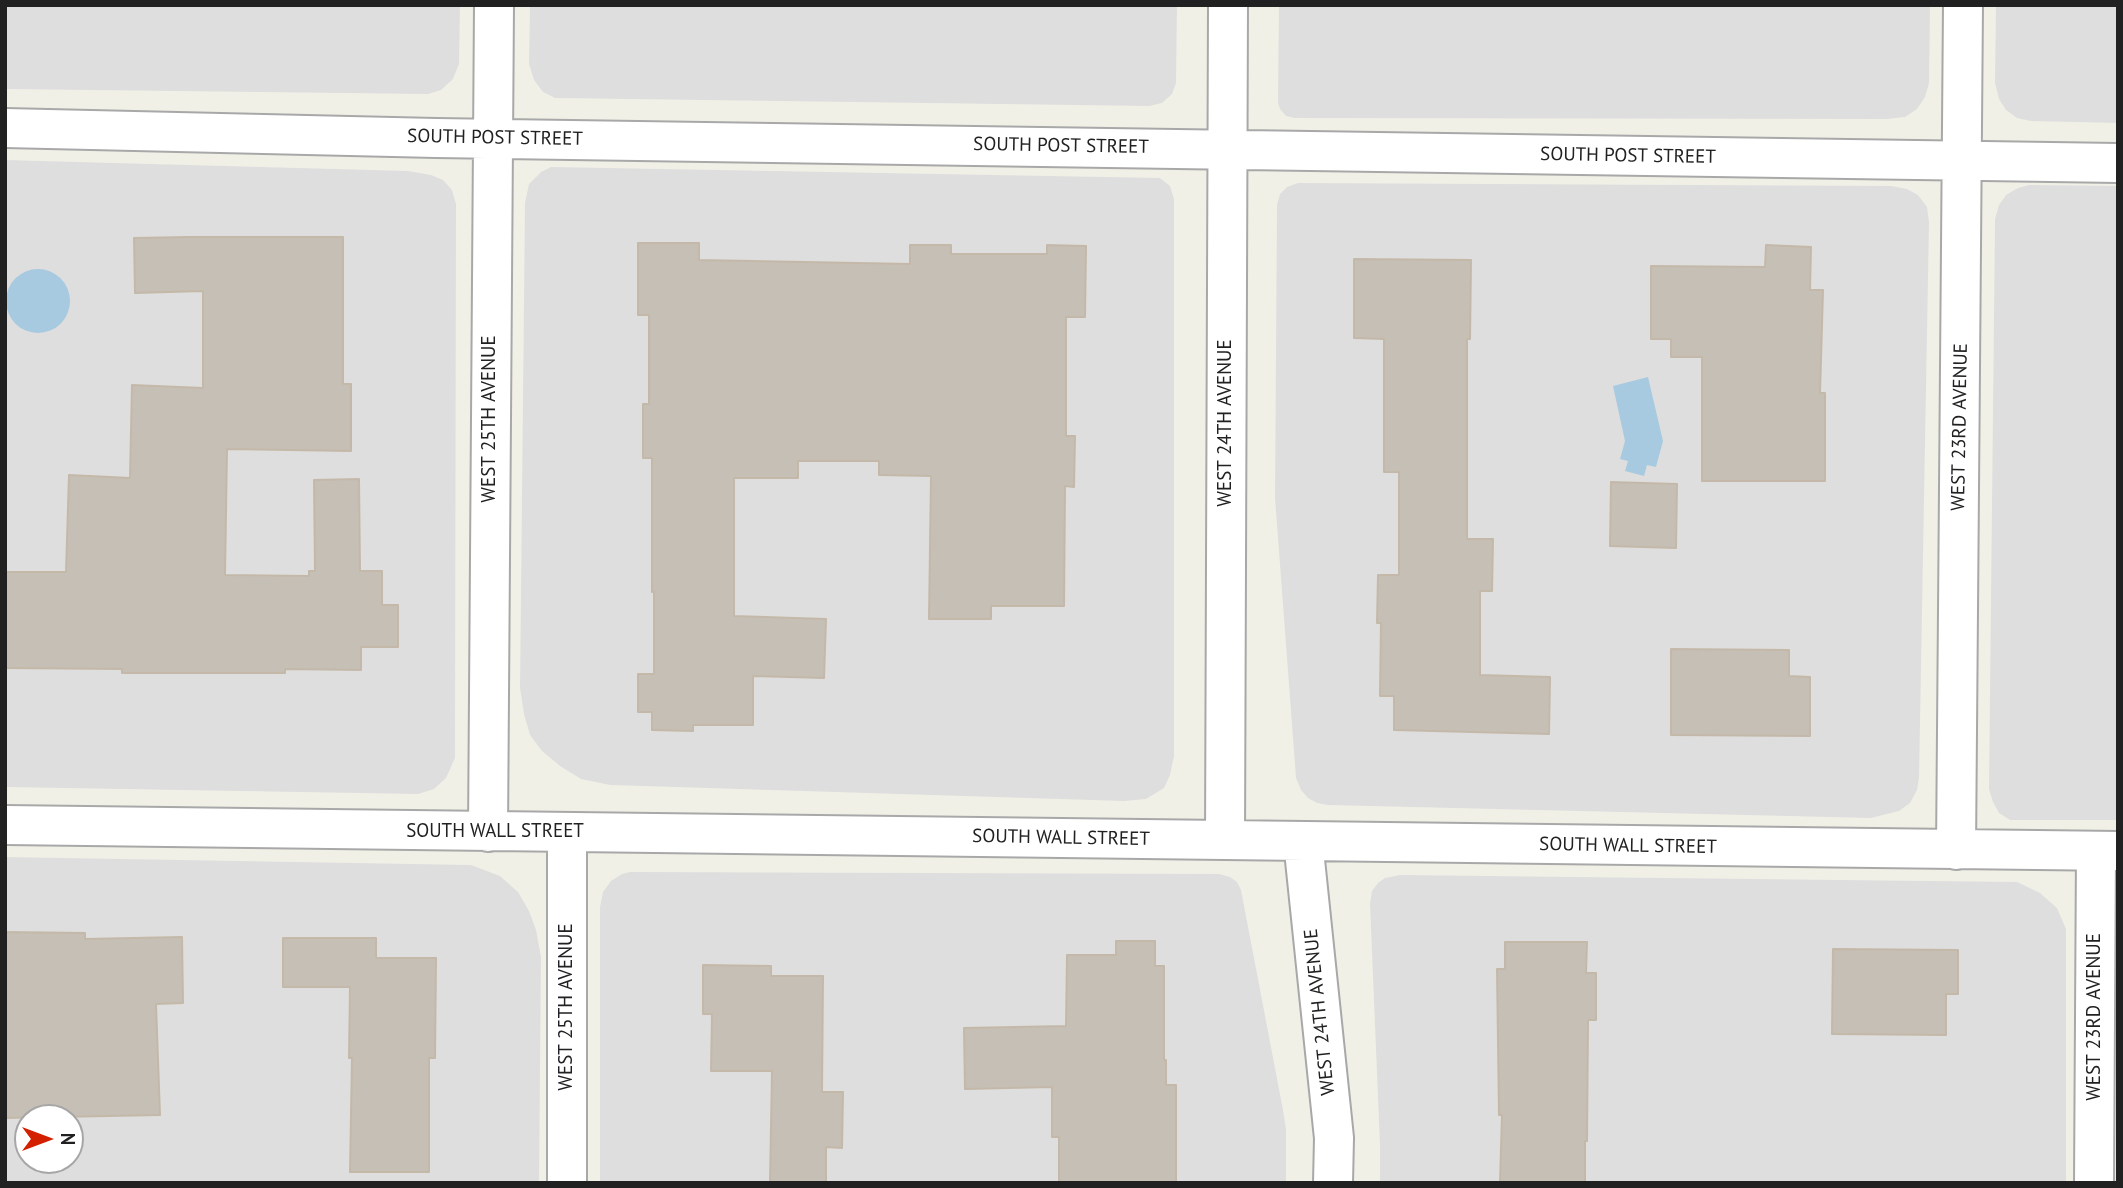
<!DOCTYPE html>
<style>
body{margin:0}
#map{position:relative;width:2123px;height:1188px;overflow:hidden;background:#f1f0e7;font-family:"PT Sans",sans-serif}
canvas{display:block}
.frame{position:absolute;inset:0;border:7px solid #212121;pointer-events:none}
.north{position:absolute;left:14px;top:1104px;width:70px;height:70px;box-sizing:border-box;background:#fff;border:2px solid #a6a6a6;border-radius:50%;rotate:90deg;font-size:19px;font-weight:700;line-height:28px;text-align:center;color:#212121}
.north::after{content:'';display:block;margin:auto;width:24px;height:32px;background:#d22000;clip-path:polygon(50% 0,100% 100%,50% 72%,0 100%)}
</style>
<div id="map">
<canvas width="2123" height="1188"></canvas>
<div class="frame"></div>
<div class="north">N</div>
</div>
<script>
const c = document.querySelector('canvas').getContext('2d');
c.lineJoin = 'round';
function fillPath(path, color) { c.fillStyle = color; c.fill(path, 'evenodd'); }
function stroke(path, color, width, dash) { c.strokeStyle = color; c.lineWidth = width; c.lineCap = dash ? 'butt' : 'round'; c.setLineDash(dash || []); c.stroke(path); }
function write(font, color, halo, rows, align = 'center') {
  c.font = font + ' "PT Sans",sans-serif'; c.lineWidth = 6; c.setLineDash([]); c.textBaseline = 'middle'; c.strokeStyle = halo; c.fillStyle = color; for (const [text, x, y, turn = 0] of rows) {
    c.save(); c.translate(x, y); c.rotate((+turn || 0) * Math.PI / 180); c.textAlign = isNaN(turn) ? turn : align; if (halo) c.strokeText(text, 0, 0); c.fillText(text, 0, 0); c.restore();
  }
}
fillPath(new Path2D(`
 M 5,5 L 460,5 L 459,64 L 453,79 L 441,90 L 428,94 L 5,89 Z
 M 530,5 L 1177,5 L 1176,83 L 1172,94 L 1162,103 L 1149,106 L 555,98 L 543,92 L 534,80 L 529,64 Z
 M 1279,5 L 1930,5 L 1929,83 L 1925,97 L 1917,109 L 1905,117 L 1887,119 L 1295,118 L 1286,116 L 1280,109 L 1278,103 Z
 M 1996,5 L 2118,5 L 2118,123 L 2031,121 L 2017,118 L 2006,110 L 1999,99 L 1995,83 Z
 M 5,160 L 408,171 L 431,175 L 443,180 L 452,190 L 456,204 L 455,758 L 446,778 L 434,789 L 418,794 L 5,787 Z
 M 551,167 L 1160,178 L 1170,186 L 1174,199 L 1174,756 L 1170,775 L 1164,788 L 1146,799 L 1124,801 L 610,785 L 581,779 L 560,766 L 542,751 L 530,735 L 524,714 L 520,688 L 525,203 L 529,184 L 541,172 Z
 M 1298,183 L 1891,186 L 1907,189 L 1918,195 L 1927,207 L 1929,222 L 1919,778 L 1917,790 L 1910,803 L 1899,811 L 1871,818 L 1328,805 L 1317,803 L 1308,798 L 1301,790 L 1296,778 L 1275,498 L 1277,205 L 1280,194 L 1287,187 Z
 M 2029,185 L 2118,186 L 2118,820 L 2010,820 L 1999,813 L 1993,802 L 1989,789 L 1995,219 L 1999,205 L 2006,195 L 2018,188 Z
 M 5,857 L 471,865 L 500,876 L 518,892 L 529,911 L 536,930 L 541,957 L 539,1183 L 5,1183 ZM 28,1118 L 70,1118 L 70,1160 L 28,1160 Z
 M 630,872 L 1219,874 L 1230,877 L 1237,882 L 1241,890 L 1283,1110 L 1286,1130 L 1286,1183 L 600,1183 L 600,907 L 603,892 L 611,881 L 622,874 Z
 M 1400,875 L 2017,882 L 2040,893 L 2057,908 L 2066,929 L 2066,1183 L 1380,1183 L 1380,1146 L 1370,904 L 1372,891 L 1378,883 L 1385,878 Z`), '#dfdede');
fillPath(new Path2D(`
 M6 301a32 32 0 1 1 64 0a32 32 0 1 1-64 0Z
 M 1648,377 L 1663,441 L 1656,467 L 1647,465 L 1644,476 L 1625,471 L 1628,461 L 1620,459 L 1625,441 L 1613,386 Z`), '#a7cae0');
const building = new Path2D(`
 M 189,237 L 343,237 L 343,384 L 351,384 L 351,451 L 227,449 L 225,575 L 309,576 L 309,571 L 315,571 L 314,480 L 359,479 L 360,571 L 382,571 L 382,605 L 398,605 L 398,647 L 361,647 L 361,670 L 285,669 L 285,673 L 122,673 L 122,669 L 5,668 L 5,572 L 66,572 L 69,475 L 130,478 L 132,385 L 203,388 L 203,291 L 135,293 L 134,238 Z
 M 638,243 L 699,243 L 699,260 L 910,264 L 910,245 L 951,245 L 951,254 L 1047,254 L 1047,245 L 1086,246 L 1085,317 L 1066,317 L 1066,436 L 1075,436 L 1074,487 L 1065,486 L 1064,606 L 991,606 L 991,619 L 929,619 L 931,476 L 879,475 L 879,461 L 798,461 L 798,478 L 734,478 L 734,616 L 826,619 L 824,678 L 753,676 L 753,725 L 693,725 L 693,731 L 652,730 L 652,712 L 638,712 L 638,674 L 654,674 L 654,592 L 652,592 L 652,458 L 643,458 L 643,404 L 649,404 L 649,315 L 638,315 Z
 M 1766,245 L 1811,247 L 1810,290 L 1823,290 L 1820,393 L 1825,393 L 1825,481 L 1702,481 L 1702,357 L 1671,357 L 1671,339 L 1651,339 L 1651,266 L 1765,267 Z
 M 1354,259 L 1471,260 L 1470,339 L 1467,339 L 1467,539 L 1493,539 L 1492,591 L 1480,591 L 1480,675 L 1550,677 L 1549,734 L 1394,730 L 1394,696 L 1380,696 L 1381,623 L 1377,623 L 1378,575 L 1399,575 L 1399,472 L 1384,472 L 1384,339 L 1354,338 Z
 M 1611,482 L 1677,484 L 1676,548 L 1610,546 Z
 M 1671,649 L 1789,650 L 1789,676 L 1810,677 L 1810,736 L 1671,735 Z
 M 5,932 L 85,933 L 85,939 L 182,937 L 183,1003 L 156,1004 L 160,1115 L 5,1118 Z
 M 283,938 L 376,938 L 376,958 L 436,958 L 435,1058 L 429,1058 L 429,1172 L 350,1172 L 352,1058 L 349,1058 L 350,987 L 283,987 Z
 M 1116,941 L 1155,941 L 1155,966 L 1164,966 L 1164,1060 L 1166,1060 L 1166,1085 L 1176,1085 L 1176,1183 L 1059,1183 L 1059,1137 L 1052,1137 L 1052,1087 L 965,1089 L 964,1028 L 1066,1026 L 1067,955 L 1116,955 Z
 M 1505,942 L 1587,942 L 1586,973 L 1596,973 L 1596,1020 L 1588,1020 L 1587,1141 L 1585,1141 L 1585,1183 L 1500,1183 L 1502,1115 L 1499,1115 L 1497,969 L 1505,969 Z
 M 1833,949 L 1958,950 L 1958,994 L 1946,994 L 1946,1035 L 1832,1034 Z
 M 703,965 L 771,966 L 771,976 L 823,976 L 822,1092 L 843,1092 L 842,1148 L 826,1147 L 826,1183 L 770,1183 L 772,1071 L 711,1071 L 712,1014 L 703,1014 Z`);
fillPath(building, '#c6bfb6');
stroke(building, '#c4b9a9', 2);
const street = new Path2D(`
 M 5,128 L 436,138 L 2118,163
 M 5,825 L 2118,851
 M 488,832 L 494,5
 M 567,832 L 567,1183
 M 1225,840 L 1228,5
 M 1303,841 L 1334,1138 L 1333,1183
 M 1956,850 L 1963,5
 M 2094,1183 L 2096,851`);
stroke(street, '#a8a8a8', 42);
stroke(street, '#fff', 38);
write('19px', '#212121', '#fff', [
 ["SOUTH POST STREET",495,138,1],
 ["SOUTH POST STREET",1061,146,1],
 ["SOUTH POST STREET",1628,156,1],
 ["WEST 25TH AVENUE",490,419,-90],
 ["WEST 24TH AVENUE",1226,423,-90],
 ["WEST 23RD AVENUE",1960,427,-89],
 ["SOUTH WALL STREET",495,832],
 ["SOUTH WALL STREET",1061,838,1],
 ["SOUTH WALL STREET",1628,846,1],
 ["WEST 25TH AVENUE",567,1007,-90],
 ["WEST 24TH AVENUE",1320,1012,-96],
 ["WEST 23RD AVENUE",2095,1017,-90]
]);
</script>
